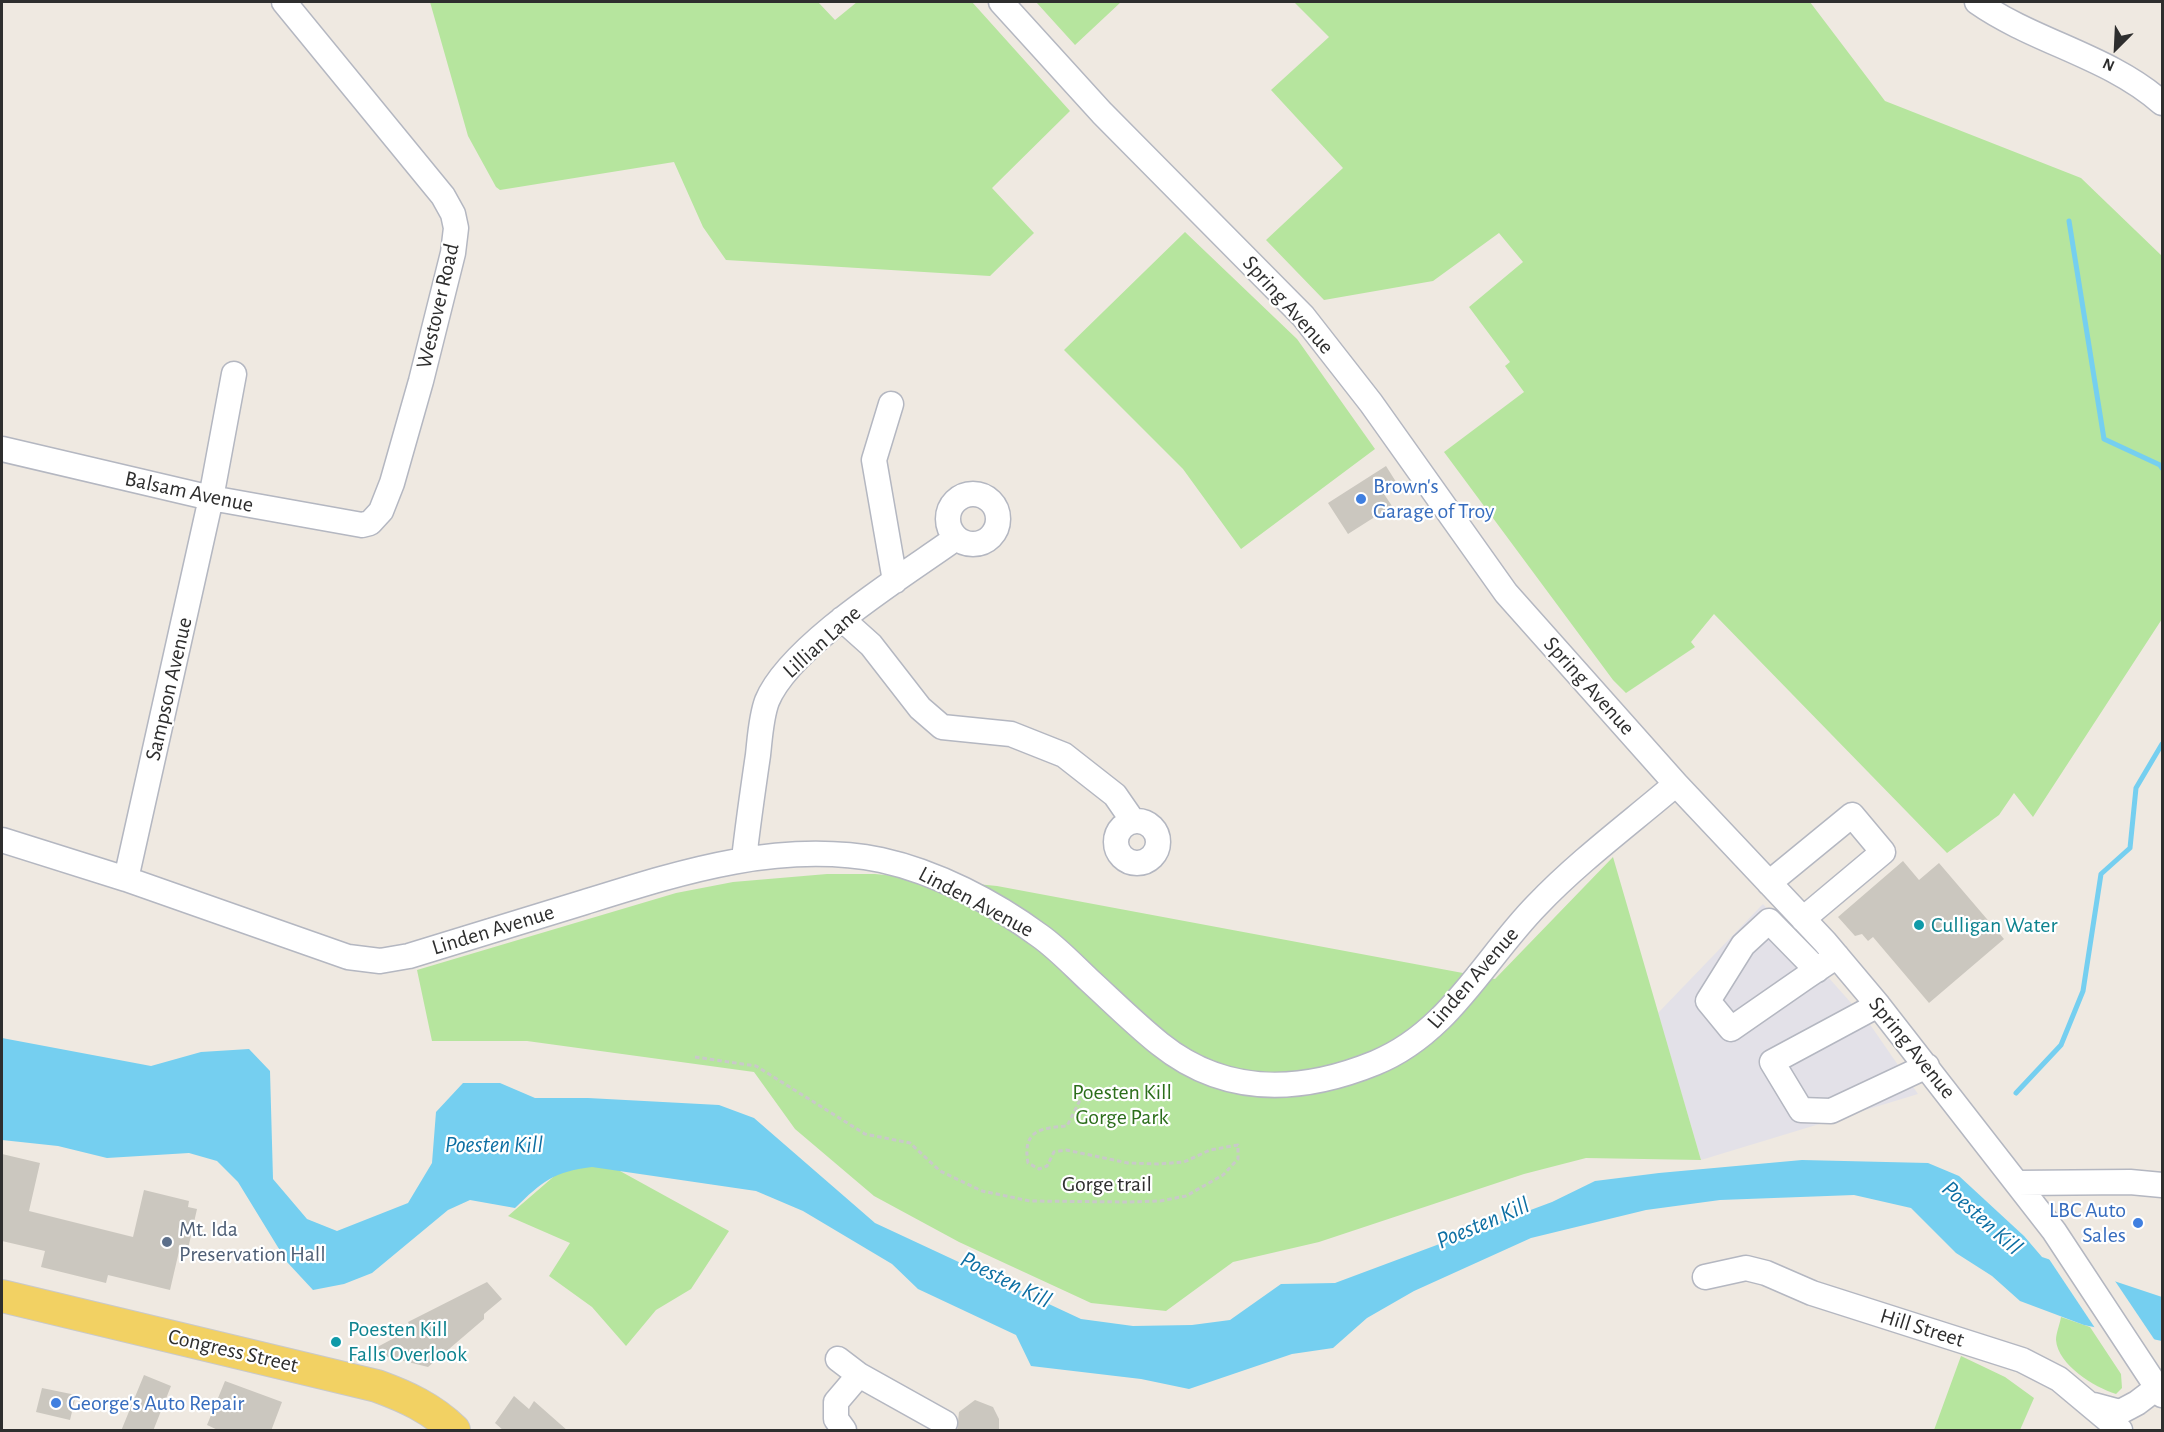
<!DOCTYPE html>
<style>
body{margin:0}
#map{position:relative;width:2164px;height:1432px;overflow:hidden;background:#efe9e1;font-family:"Alegreya Sans",sans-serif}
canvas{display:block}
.frame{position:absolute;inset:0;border:3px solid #2e2e2e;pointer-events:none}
.north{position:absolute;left:2086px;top:18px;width:60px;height:60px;-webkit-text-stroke:4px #fff;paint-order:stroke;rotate:204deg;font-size:16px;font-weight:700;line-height:24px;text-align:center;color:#2e2e2e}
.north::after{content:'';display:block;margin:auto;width:21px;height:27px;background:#2e2e2e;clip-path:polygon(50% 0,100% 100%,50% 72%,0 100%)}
</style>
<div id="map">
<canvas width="2164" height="1432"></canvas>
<div class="frame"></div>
<div class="north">N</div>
</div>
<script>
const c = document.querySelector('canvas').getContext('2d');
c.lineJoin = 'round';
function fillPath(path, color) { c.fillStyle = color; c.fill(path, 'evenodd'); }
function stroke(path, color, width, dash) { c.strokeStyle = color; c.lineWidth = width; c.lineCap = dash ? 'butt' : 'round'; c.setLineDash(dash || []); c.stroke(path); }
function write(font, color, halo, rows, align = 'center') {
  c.font = font + ' "Alegreya Sans",sans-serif'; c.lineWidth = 4.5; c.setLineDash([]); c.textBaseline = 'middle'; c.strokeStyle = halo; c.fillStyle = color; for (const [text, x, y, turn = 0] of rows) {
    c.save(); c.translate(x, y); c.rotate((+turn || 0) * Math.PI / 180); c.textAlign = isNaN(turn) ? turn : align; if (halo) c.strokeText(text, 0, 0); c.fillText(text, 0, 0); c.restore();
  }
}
fillPath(new Path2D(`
 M 1763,904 L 1869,1023 L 1918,1094 L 1701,1160 L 1658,1013 Z`), '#e3e1e8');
fillPath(new Path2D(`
 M 430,2 L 818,2 L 835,20 L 857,2 L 972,2 L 1070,111 L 992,188 L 1034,233 L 990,276 L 726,260 L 703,227 L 674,162 L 500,190 L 496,187 L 468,136 Z
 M 1036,2 L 1121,2 L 1075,45 Z
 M 1294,2 L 1810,2 L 1885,101 L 2081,178 L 2162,256 L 2162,619 L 2033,817 L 2014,793 L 1999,815 L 1947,853 L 1714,614 L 1691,642 L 1695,647 L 1626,693 L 1613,680 L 1444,452 L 1524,392 L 1505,366 L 1510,362 L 1469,307 L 1523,262 L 1499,233 L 1433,281 L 1324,300 L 1266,240 L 1343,168 L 1271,90 L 1329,37 Z
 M 1185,232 L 1297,339 L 1375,449 L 1241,549 L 1183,469 L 1064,350 Z
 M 1613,857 L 1701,1160 L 1586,1158 L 1524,1174 L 1319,1242 L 1233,1262 L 1166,1311 L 1091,1303 L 959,1242 L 874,1196 L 795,1129 L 754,1072 L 527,1041 L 432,1041 L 417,970 L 676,893 L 733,882 L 827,874 L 875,874 L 997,886 L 1495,979 Z
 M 581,1153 L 600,1160 L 729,1231 L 691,1289 L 656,1310 L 626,1346 L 592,1307 L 549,1276 L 570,1243 L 508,1216 Z
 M 2061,1317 L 2090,1327 L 2121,1374 L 2122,1388 L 2116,1394 C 2094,1387 2058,1365 2056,1340 C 2056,1333 2060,1324 2061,1317 Z
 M 1961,1356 L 2005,1377 L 2034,1398 L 2020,1430 L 1934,1430 Z`), '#b6e59e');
fillPath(new Path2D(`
 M 2,1038 L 151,1066 L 201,1052 L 249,1049 L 270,1071 L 273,1179 L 307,1219 L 337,1231 L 408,1203 L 432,1163 L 436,1112 L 463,1083 L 500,1083 L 535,1098 L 588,1098 L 719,1105 L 754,1118 L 875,1223 L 1081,1319 L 1133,1326 L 1192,1325 L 1230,1320 L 1281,1284 L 1335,1283 L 1552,1202 L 1595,1181 L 1659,1173 L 1802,1160 L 1928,1163 L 1959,1176 L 2024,1236 L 2042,1257 L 2162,1297 L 2162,1341 L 2084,1325 L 2020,1301 L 1992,1276 L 1956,1253 L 1911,1208 L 1854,1195 L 1720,1200 L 1646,1210 L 1531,1238 L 1414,1291 L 1367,1318 L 1333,1348 L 1292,1354 L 1189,1389 L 1141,1379 L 1031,1366 L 1016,1335 L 918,1289 L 892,1264 L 803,1211 L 756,1191 L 592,1167 C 553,1172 543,1181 515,1208 L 470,1200 L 448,1210 L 372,1273 L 344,1284 L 313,1290 L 287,1262 L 238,1182 L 217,1161 L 189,1153 L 107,1158 L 58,1146 L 2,1140 Z`), '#75cff0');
fillPath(new Path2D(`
 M 2047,1256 L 2113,1278 L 2156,1342 L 2097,1331 Z`), '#efe9e1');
stroke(new Path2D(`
 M 2069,221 L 2104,439 L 2160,465 L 2162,468
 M 2016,1093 L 2061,1045 L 2083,991 L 2101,874 L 2130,848 L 2136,788 L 2162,744`), '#75cff0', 5);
fillPath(new Path2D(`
 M 1386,466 L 1398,485 L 1384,494 L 1392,506 L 1348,534 L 1328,503 Z
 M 1903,861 L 1919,880 L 1939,863 L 2004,939 L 1929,1003 L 1873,937 L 1868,941 L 1862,934 L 1855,936 L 1838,917 Z
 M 2,1154 L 40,1163 L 29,1211 L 133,1237 L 144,1190 L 189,1201 L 188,1207 L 197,1209 L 188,1249 L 180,1247 L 170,1290 L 108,1275 L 106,1283 L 41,1267 L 45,1251 L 2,1241 Z
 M 487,1282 L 502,1299 L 484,1314 L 484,1319 L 428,1367 L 368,1352 L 411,1329 L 408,1322 Z
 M 144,1375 L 171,1386 L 153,1431 L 121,1431 Z
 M 225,1381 L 282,1402 L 271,1431 L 220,1431 L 207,1425 Z
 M 42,1388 L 76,1395 L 70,1420 L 36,1412 Z
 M 514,1396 L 529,1409 L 534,1401 L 568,1431 L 504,1431 L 495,1423 Z
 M 975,1400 L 993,1407 L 999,1419 L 999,1431 L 957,1431 L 959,1412 Z`), '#cbc7bf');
const minor = new Path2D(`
 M 1001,2 L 1102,113 L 1303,316 L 1371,403 L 1506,593 L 1676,784 L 1825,942 L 1878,1005 L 2054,1231 L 2162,1395
 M 1977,2 C 2034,42 2109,56 2162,103
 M 891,404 L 874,460 L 895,581
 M 2,449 L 211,498 L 362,525 L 370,523 L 381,511 L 392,483 L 421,381 L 453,253 L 456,228 L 453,214 L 443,196 L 284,2
 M948 519a25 25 0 1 1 50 0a25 25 0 1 1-50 0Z
 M 842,619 L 871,645 L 920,708 L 942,727 L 1011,734 L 1064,755 L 1115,795 L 1133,821
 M1116 842a21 21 0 1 1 42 0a21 21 0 1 1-42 0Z
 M 2,840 L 126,879 L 348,957 L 380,961 L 409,956 C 468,938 527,920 585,902 C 681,872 780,840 881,860 C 936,872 994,902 1040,936 C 1057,948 1073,965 1089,980 C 1112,1001 1135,1024 1160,1044 C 1226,1097 1301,1093 1375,1063 C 1449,1033 1484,959 1537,905 C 1579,861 1629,824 1676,784
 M 744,859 C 748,824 753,789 758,755 C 760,737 761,717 767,701 C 790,645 906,574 956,538
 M 126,879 L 211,498 L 234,374
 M 1769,883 L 1852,815 L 1883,852 L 1803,919
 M 1817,970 L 1769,921 L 1743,945 L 1708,1001 L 1731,1029 L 1806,977 L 1837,956
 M 1878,1005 L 1772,1062 L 1801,1110 L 1831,1111 L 1927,1066
 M 2017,1183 L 2130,1182 L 2162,1185
 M 1705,1277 L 1746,1268 L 1766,1273 L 1812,1293 L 2022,1360 L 2059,1379 L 2120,1430
 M 838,1359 L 859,1375
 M 2094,1405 L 2120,1412 L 2137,1403 L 2162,1384
 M 844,1430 L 836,1419 L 836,1402 L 859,1375 L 945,1423`);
const major = new Path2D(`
 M 2,1296 L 377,1386 C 407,1397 431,1408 454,1430`);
stroke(minor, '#b4b7c1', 27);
stroke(major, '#c9c9c9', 34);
stroke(new Path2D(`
 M 695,1057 L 756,1066 L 865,1134 L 910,1143 L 940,1171 L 982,1191 L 1030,1201 L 1129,1202 L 1160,1201 L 1186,1196 L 1223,1175 L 1238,1159 L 1238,1145 L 1210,1150 L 1184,1162 L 1158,1164 L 1128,1163 L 1066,1150 L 1054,1152 L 1047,1166 L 1039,1169 L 1028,1163 C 1022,1130 1041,1128 1067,1126 L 1080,1100`), '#c9c9c9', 3, [4.5, 3]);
stroke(minor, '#fff', 24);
stroke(major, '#f2d163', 32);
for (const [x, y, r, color] of [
 [1361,499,6,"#3f7fe0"],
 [1919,925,6,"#0f9aa8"],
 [2138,1223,6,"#3f7fe0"],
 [167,1242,6,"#5c6f8a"],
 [336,1342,6,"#0f9aa8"],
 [56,1403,6,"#3f7fe0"]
]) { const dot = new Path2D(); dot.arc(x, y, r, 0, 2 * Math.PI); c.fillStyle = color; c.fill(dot); stroke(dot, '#fff', 2); }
write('22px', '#2e2e2e', '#fff', [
 ["Spring Avenue",1288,305,48],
 ["Westover Road",438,306,-77],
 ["Balsam Avenue",189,492,12],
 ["Lillian Lane",822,642,-42],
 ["Spring Avenue",1589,686,48],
 ["Sampson Avenue",169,689,-77],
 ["Linden Avenue",976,902,28],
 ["Linden Avenue",493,930,-17],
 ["Linden Avenue",1473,978,-49],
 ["Spring Avenue",1912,1048,51],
 ["Gorge trail",1107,1184],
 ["Hill Street",1922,1328,17],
 ["Congress Street",233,1351,13]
]);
write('22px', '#366cbe', '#fff', [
 ["Brown's",1373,486],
 ["Garage of Troy",1373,511],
 ["LBC Auto",2126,1210,"right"],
 ["Sales",2126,1235,"right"],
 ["George's Auto Repair",68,1403]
], 'left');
write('22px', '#0d838f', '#fff', [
 ["Culligan Water",1931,925],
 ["Poesten Kill",348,1329],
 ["Falls Overlook",348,1354]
], 'left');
write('22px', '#2c6e1b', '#fff', [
 ["Poesten Kill",1122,1092],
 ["Gorge Park",1122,1117]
]);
write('22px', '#4e5e75', '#fff', [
 ["Mt. Ida",179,1229],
 ["Preservation Hall",179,1254]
], 'left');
write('italic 24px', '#0d6fa3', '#fff', [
 ["Poesten Kill",494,1145],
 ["Poesten Kill",1982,1218,42],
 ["Poesten Kill",1483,1223,-23],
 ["Poesten Kill",1006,1280,27]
]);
</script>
